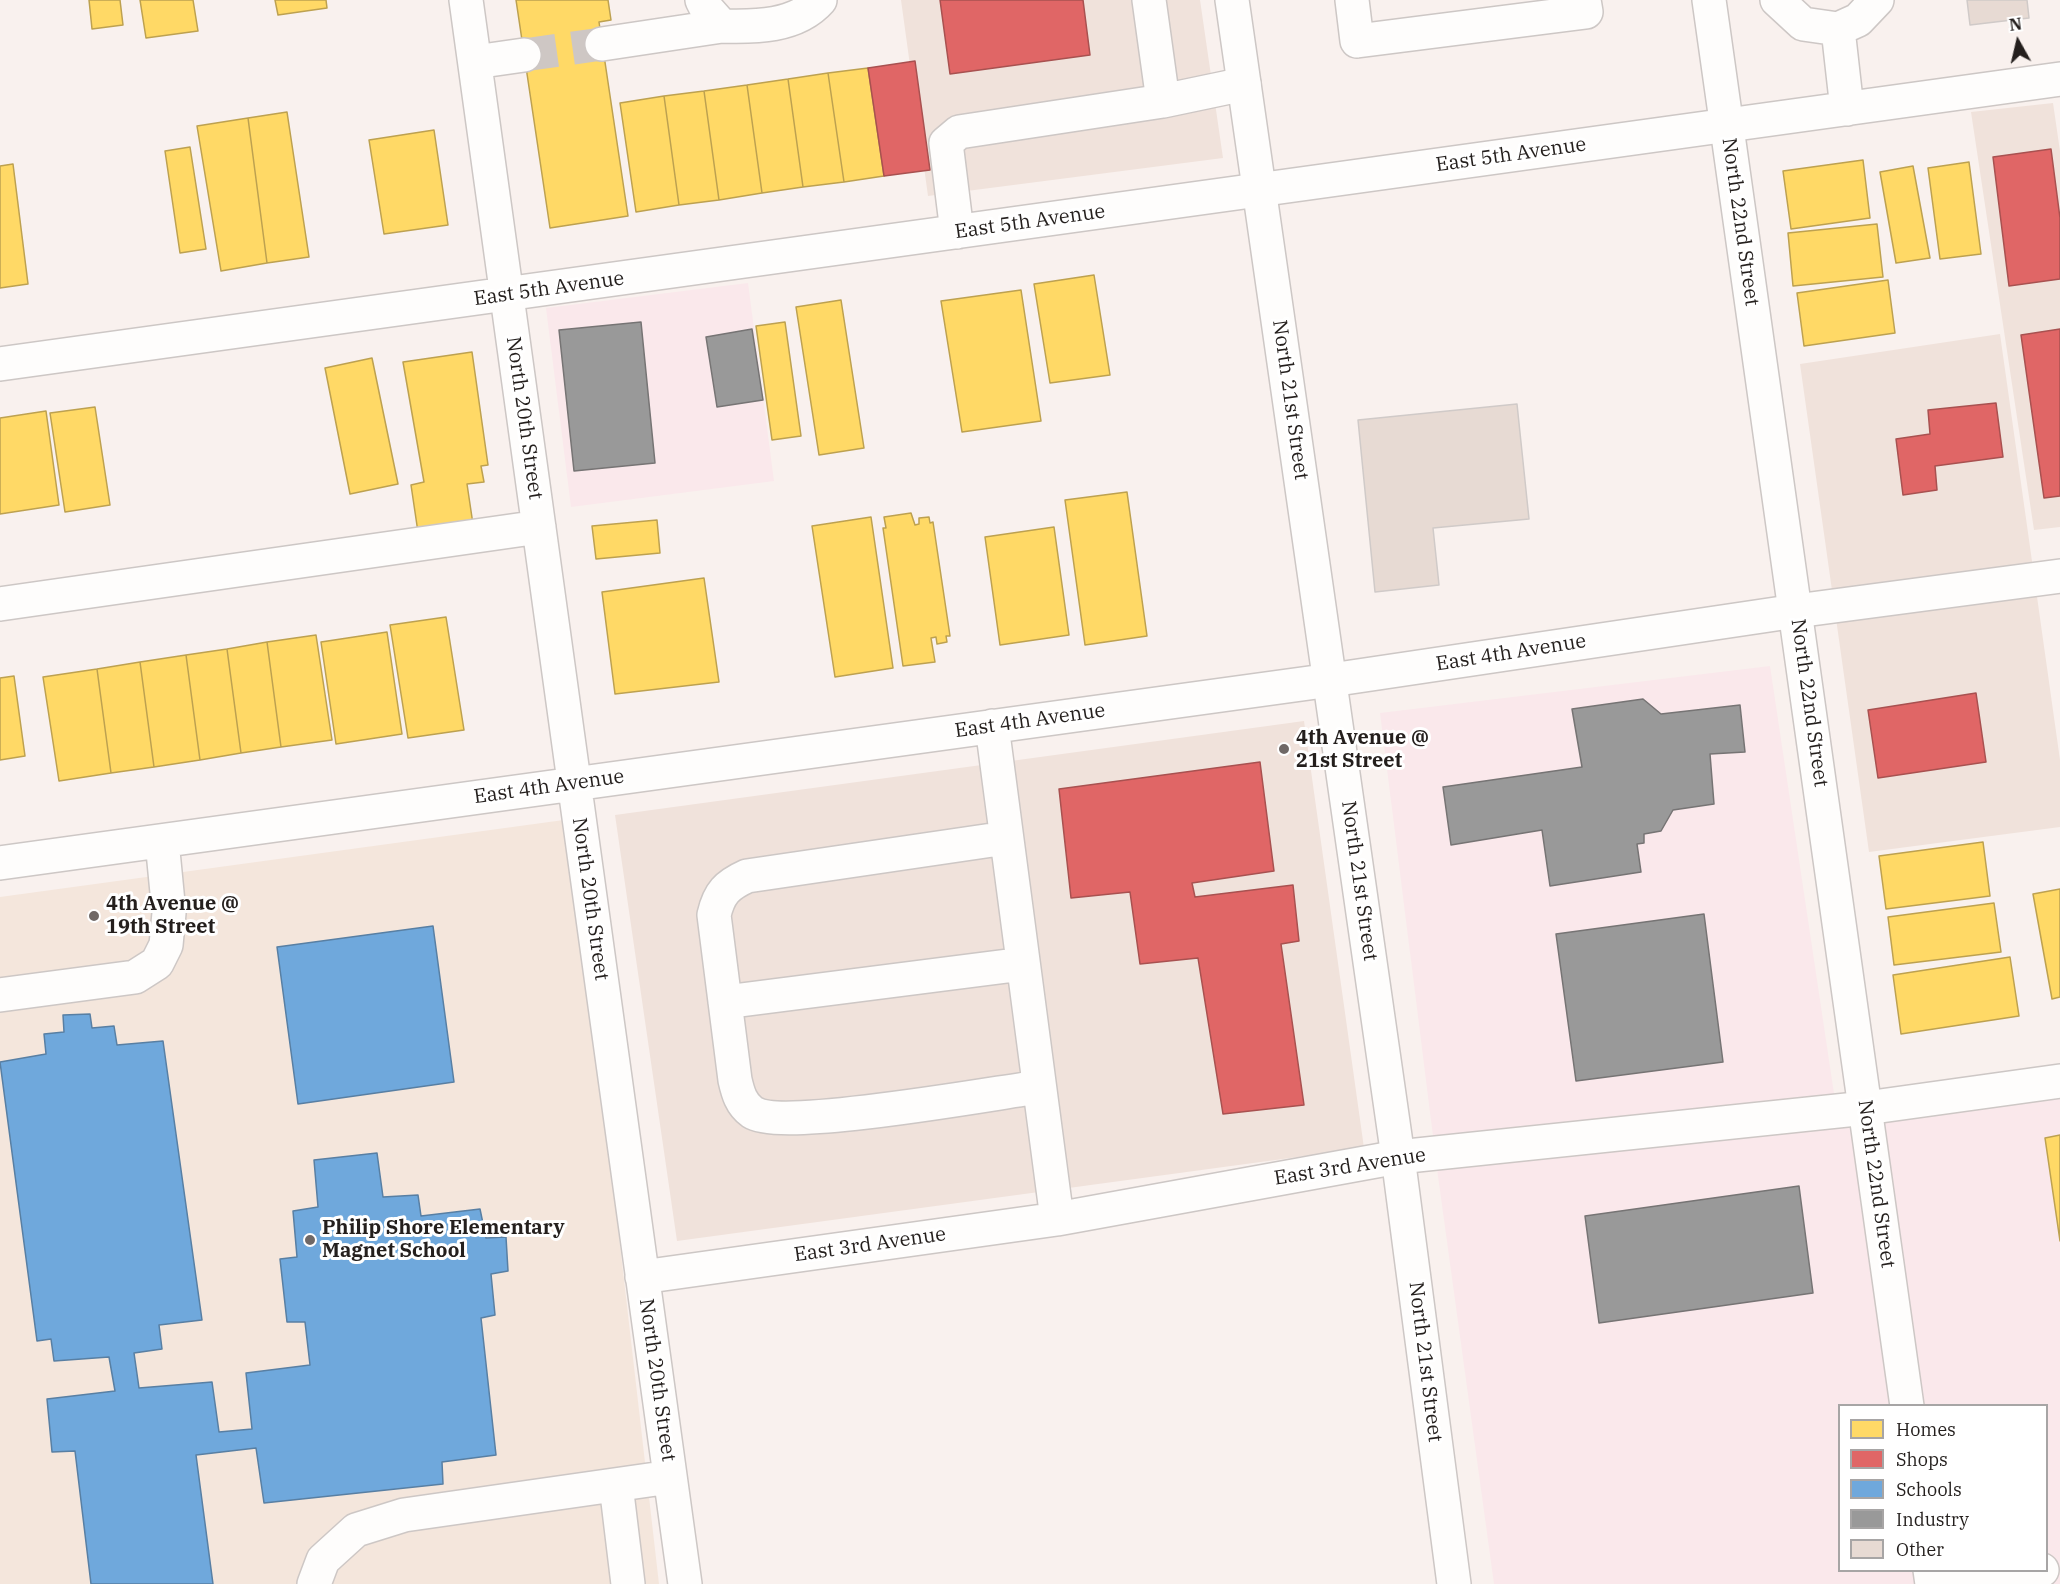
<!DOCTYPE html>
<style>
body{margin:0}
#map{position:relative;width:2060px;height:1584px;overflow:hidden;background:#f9f1ee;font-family:"IBM Plex Serif",serif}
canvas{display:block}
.legend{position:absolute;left:1838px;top:1404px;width:210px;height:168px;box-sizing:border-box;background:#fff;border:2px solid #a7a5a5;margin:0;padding:8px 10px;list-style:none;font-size:18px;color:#241f1d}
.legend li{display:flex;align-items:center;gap:12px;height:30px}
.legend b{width:30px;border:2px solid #a7a5a5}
.north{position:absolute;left:1988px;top:12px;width:60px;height:60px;-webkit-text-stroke:4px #fff;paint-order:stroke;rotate:352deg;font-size:16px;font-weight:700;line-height:24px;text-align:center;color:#241f1d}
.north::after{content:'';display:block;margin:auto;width:21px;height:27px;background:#241f1d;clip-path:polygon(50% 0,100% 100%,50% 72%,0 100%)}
</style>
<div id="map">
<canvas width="2060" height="1584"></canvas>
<ul class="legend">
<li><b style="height:16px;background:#ffd966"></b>Homes</li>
<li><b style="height:16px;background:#e06666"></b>Shops</li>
<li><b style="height:16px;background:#6fa8dc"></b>Schools</li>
<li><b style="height:16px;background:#999"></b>Industry</li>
<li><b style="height:16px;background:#e7dad3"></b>Other</li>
</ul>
<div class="north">N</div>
</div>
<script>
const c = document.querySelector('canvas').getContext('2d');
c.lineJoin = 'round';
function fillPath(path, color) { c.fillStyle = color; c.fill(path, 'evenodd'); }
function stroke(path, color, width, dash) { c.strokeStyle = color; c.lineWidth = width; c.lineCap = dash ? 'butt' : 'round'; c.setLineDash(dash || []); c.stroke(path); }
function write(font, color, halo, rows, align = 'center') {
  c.font = font + ' "IBM Plex Serif",serif'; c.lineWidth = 6; c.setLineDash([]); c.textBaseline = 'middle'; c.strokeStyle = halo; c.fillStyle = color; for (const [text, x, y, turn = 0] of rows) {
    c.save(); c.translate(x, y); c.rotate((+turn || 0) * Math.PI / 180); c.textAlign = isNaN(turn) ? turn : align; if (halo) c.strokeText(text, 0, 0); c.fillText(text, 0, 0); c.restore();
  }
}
fillPath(new Path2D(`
 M 901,0 L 1200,0 L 1223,158 L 928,196 Z
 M 2053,103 L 2060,151 L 2060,527 L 2034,530 L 1971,112 Z
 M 2000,334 L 2060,760 L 2060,827 L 1869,852 L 1800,364 Z
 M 1304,721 L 1364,1148 L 677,1241 L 615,815 Z`), '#f0e2db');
fillPath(new Path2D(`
 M 748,283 L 774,481 L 571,507 L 546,308 Z
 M 1770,666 L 1839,1127 L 2060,1098 L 2060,1584 L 1494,1584 L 1438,1176 L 1380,713 ZM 1840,1406 L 2046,1406 L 2046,1570 L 1840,1570 Z`), '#fae8eb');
fillPath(new Path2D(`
 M 571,819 L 659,1584 L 0,1584 L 0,897 Z`), '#f4e6dc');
const homes = new Path2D(`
 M 89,0 L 120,0 L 123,25 L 92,29 Z
 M 140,0 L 193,0 L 198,31 L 146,38 Z
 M 275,0 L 326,0 L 327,8 L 278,15 Z
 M 516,0 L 608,0 L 611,20 L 599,22 L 628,216 L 550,228 Z
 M 868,68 L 884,176 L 844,182 L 828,73 Z
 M 828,73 L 844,182 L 803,187 L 788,79 Z
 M 788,79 L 803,187 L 762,193 L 747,85 Z
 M 747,85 L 762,193 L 719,200 L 704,91 Z
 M 704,91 L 719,200 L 679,205 L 664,96 Z
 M 664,96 L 679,205 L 636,212 L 620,103 Z
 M 287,112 L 309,257 L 267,263 L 248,118 Z
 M 248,118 L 267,263 L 221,271 L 197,126 Z
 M 434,130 L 448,225 L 384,234 L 369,140 Z
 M 190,147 L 206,249 L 180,253 L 165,151 Z
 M 1863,160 L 1870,218 L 1791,229 L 1783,171 Z
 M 1969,162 L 1981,254 L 1940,259 L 1928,168 Z
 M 13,164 L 28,284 L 0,288 L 0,166 Z
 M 1913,166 L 1930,258 L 1896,263 L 1880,172 Z
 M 1877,224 L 1883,277 L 1793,286 L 1788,233 Z
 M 1094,275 L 1110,375 L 1050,383 L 1034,284 Z
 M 1888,280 L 1895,333 L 1804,346 L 1797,293 Z
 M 1021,290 L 1041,421 L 962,432 L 941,301 Z
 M 841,300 L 864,448 L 819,455 L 796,307 Z
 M 785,322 L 801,436 L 772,440 L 756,326 Z
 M 472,352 L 488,465 L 481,466 L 484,482 L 467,484 L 474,531 L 419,539 L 411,485 L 424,482 L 403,362 Z
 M 372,358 L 398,484 L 350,494 L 325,368 Z
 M 95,407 L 110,505 L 65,512 L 50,413 Z
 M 46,411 L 59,505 L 0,514 L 0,418 Z
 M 1127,492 L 1147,636 L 1085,645 L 1065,500 Z
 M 911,513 L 915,525 L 919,524 L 919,518 L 929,517 L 930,523 L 933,522 L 950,636 L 946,636 L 947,642 L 937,644 L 936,637 L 931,638 L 935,662 L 903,666 L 883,528 L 886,528 L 884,517 Z
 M 871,517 L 893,668 L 835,677 L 812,526 Z
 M 657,520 L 660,553 L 596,559 L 592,526 Z
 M 1054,527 L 1069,635 L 1000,645 L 985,537 Z
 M 704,578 L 719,682 L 615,694 L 602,592 Z
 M 446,617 L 464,730 L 408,738 L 390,625 Z
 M 387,632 L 402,734 L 336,744 L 321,642 Z
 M 316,635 L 332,740 L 281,747 L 267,642 Z
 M 267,642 L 281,747 L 241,753 L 227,649 Z
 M 227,649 L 241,753 L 200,760 L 186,655 Z
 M 186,655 L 200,760 L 154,767 L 140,662 Z
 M 140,662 L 154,767 L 111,773 L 97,669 Z
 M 97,669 L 111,773 L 59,781 L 43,677 Z
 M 14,676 L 25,756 L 0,760 L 0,678 Z
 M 1983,842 L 1990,896 L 1886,909 L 1879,856 Z
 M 2060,889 L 2060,997 L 2052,999 L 2033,894 Z
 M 1994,903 L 2001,952 L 1894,965 L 1888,917 Z
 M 2010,957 L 2019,1016 L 1901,1034 L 1893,975 Z
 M 2060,1135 L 2060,1241 L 2045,1138 Z`);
fillPath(homes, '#ffd966');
stroke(homes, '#bda150', 1.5);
const shops = new Path2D(`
 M 940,0 L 1083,0 L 1090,55 L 950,74 Z
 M 915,61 L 930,170 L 884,176 L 868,68 Z
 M 2051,149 L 2060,218 L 2060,279 L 2009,286 L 1993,157 Z
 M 2060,329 L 2060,496 L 2044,498 L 2021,335 Z
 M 1996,403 L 2003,457 L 1935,466 L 1937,490 L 1903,495 L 1896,439 L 1930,434 L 1928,410 Z
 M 1976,693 L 1986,762 L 1878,778 L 1868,710 Z
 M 1260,762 L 1274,871 L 1192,883 L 1195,897 L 1293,885 L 1299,941 L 1281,944 L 1304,1105 L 1223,1114 L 1198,958 L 1140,964 L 1130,892 L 1071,898 L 1059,789 Z`);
fillPath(shops, '#e06666');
stroke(shops, '#a85150', 1.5);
const schools = new Path2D(`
 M 433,926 L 454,1082 L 298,1104 L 277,947 Z
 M 90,1014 L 92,1028 L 114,1026 L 117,1045 L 163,1041 L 202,1320 L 159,1325 L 162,1349 L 134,1353 L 139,1388 L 212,1382 L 219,1432 L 252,1429 L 246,1373 L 310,1365 L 305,1322 L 287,1322 L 280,1259 L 297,1257 L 293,1211 L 318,1207 L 314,1160 L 377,1153 L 383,1197 L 418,1195 L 421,1216 L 480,1209 L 486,1238 L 506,1237 L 508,1271 L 491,1274 L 495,1315 L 481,1318 L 496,1455 L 442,1462 L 443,1484 L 264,1503 L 256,1448 L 196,1455 L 213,1584 L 91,1584 L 75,1451 L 52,1452 L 47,1399 L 115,1391 L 109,1357 L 54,1361 L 51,1339 L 37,1341 L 0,1062 L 46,1054 L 44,1034 L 64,1032 L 63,1015 Z`);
fillPath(schools, '#6fa8dc');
stroke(schools, '#587fa3', 1.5);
const industry = new Path2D(`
 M 641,322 L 655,463 L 574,471 L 559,330 Z
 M 752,329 L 763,400 L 717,407 L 706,337 Z
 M 1643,699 L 1661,714 L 1740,705 L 1745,752 L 1710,754 L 1714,804 L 1673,810 L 1661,831 L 1644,834 L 1644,843 L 1637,844 L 1641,872 L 1550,886 L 1542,830 L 1451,845 L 1443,787 L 1582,767 L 1572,709 Z
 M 1704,914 L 1723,1062 L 1576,1081 L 1556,934 Z
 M 1799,1186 L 1813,1293 L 1599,1323 L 1585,1216 Z`);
fillPath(industry, '#999');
stroke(industry, '#767474', 1.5);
const building = new Path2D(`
 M 1967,0 L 2027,0 L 2029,18 L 1970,25 Z
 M 1517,404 L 1529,519 L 1433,528 L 1439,585 L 1375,592 L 1358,420 Z`);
fillPath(building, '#e7dad3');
stroke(building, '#d0cac8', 1.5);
stroke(new Path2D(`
 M 524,55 L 602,44`), '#cec7c4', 33, [33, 16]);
const minor = new Path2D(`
 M 466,0 L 685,1584
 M 702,0 L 706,8 L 722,26 C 755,27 796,27 820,0
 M 1352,0 L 1357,41 L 1586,12 L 1584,0
 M 1777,0 L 1803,24 L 1838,29 L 1858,20 L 1877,0
 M 1838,29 L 1847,109
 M 602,44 L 722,26
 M 475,62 L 524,55
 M 1163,101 L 1244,84
 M 957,232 L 946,143 L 959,132 L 1163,101 L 1149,0
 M 0,364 L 2060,79
 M 0,604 L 539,527
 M 992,726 L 1057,1219
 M 1006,838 L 747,876 C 727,885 719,893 714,915 L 735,1080 C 738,1093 741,1104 752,1112 C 782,1132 993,1093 1039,1087
 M 0,863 L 1331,680 L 1796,611 L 2060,576
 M 0,995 L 135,977 L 157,963 L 166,945 L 169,913 L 162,841
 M 725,1002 L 1023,964
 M 642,1277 L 1057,1219 L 1398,1157 L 1866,1108 L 2060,1081
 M 616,1485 L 628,1584
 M 314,1584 L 323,1560 L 356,1530 L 404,1515 L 670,1477
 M 1942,1584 L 2042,1570`);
const major = new Path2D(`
 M 1232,0 L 1398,1157 L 1454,1584
 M 1709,0 L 1907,1406
 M 1930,1570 L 1932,1584`);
stroke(minor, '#cdc7c5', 36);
stroke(major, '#cdc7c5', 36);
stroke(minor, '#fefdfc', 33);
stroke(major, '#fefdfc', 33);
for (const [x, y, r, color] of [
 [1284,749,6,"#6f6866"],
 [94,916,6,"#6f6866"],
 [310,1240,6,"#6f6866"]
]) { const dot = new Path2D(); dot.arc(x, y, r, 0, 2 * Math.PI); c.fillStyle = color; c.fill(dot); stroke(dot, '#fff', 2); }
write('20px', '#241f1d', '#fff', [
 ["East 5th Avenue",1511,155,-8],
 ["East 5th Avenue",1030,222,-8],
 ["North 22nd Street",1740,222,82],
 ["East 5th Avenue",549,289,-8],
 ["North 21st Street",1290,400,82],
 ["North 20th Street",524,418,82],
 ["East 4th Avenue",1511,653,-9],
 ["North 22nd Street",1809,703,82],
 ["East 4th Avenue",1030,721,-8],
 ["East 4th Avenue",549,787,-8],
 ["North 21st Street",1359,881,82],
 ["North 20th Street",590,899,82],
 ["East 3rd Avenue",1350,1167,-9],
 ["North 22nd Street",1876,1184,82],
 ["East 3rd Avenue",870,1245,-8],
 ["North 21st Street",1425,1362,83],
 ["North 20th Street",657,1380,82]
]);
write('bold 20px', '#241f1d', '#fff', [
 ["4th Avenue @",1296,738],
 ["21st Street",1296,761],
 ["4th Avenue @",106,904],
 ["19th Street",106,927],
 ["Philip Shore Elementary",322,1228],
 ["Magnet School",322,1251]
], 'left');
</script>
